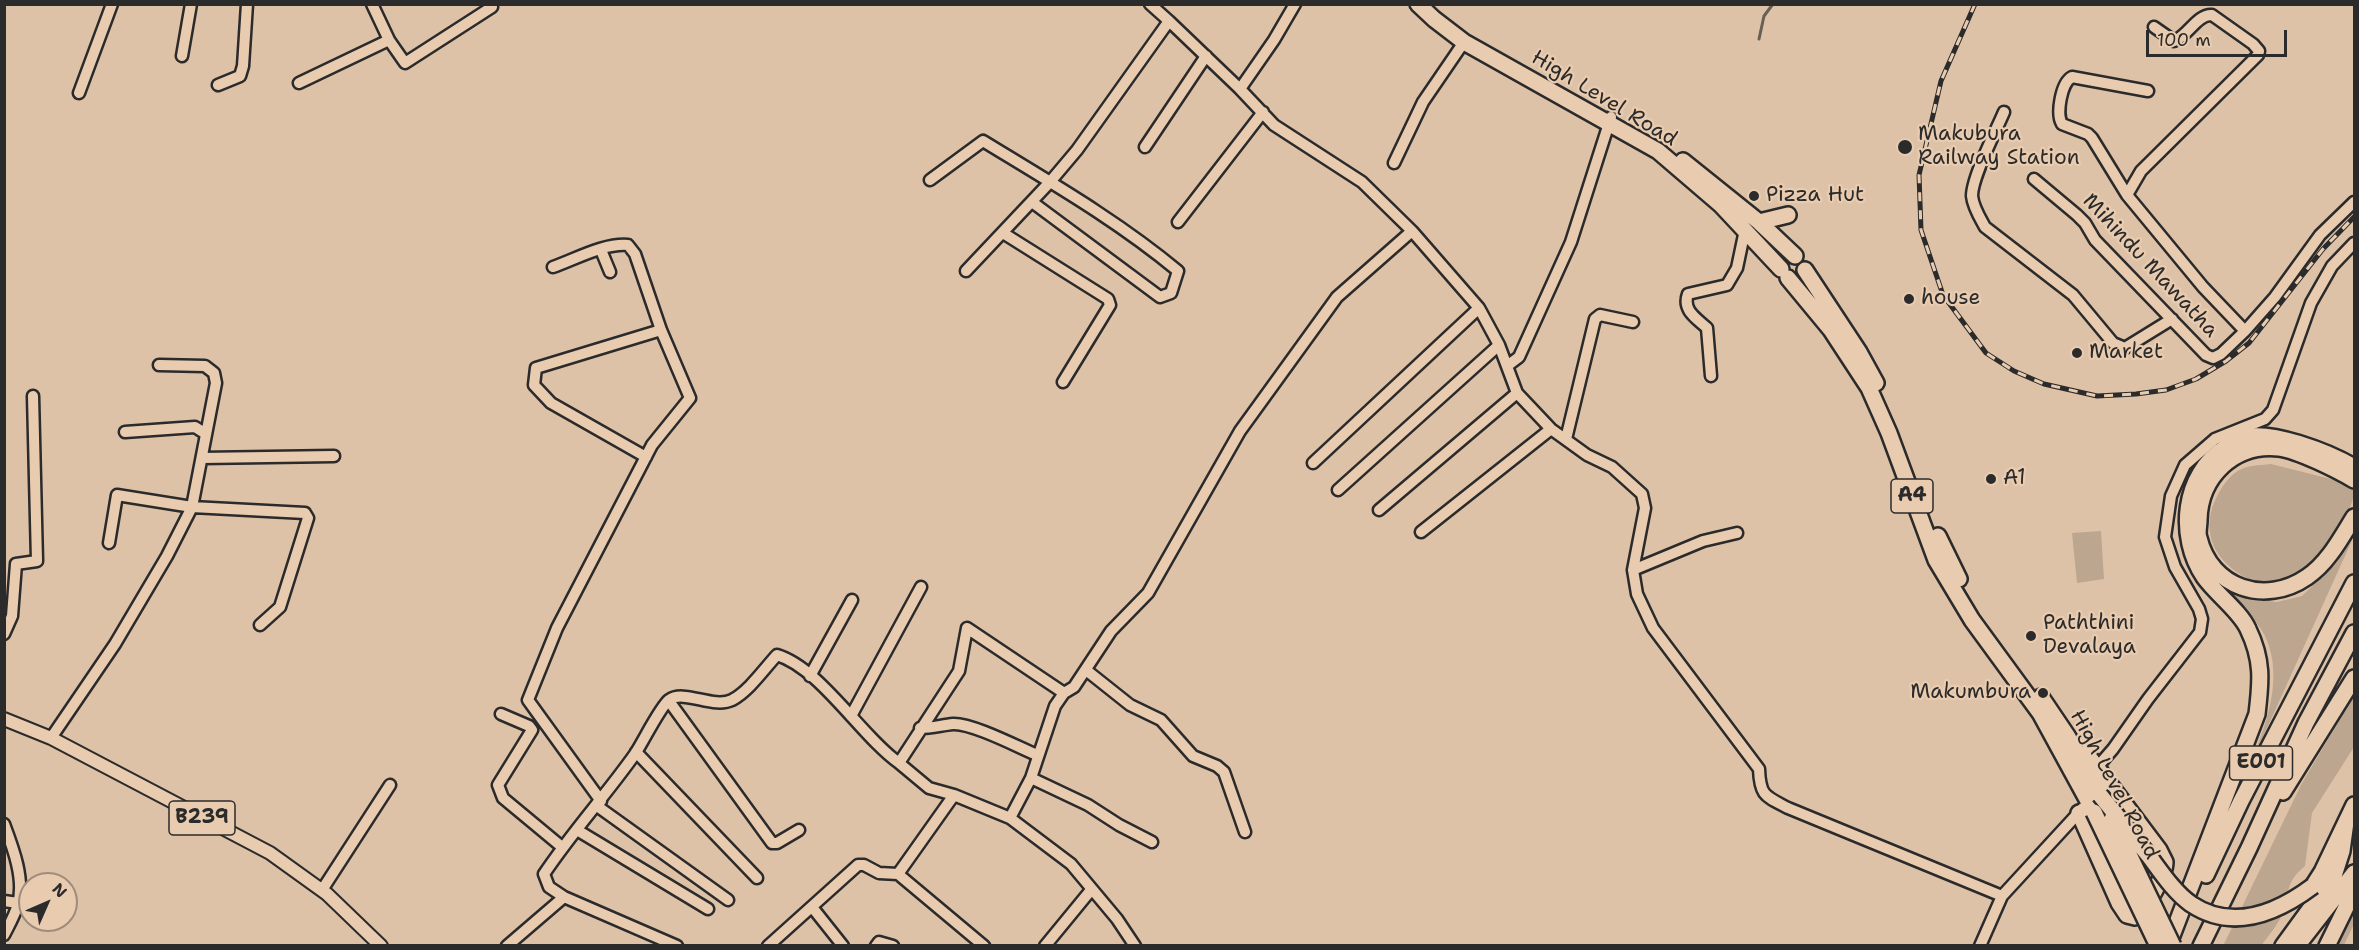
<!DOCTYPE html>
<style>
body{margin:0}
#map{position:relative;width:2359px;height:950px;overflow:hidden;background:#dec2a8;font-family:"Shantell Sans",sans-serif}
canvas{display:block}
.frame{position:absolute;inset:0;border:6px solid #2b2b2b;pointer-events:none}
.north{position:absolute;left:18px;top:872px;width:60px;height:60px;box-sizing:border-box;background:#e9ccb0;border:2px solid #9d8c7b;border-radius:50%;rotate:45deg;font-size:16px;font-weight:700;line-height:24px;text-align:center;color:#2b2b2b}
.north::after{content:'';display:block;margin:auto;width:21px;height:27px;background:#2b2b2b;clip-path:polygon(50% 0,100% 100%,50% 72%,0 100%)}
.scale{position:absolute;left:2146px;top:30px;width:141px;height:27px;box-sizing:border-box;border:3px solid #2b2b2b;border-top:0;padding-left:8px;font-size:18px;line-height:21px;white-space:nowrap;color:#2b2b2b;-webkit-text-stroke:4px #e9ccb0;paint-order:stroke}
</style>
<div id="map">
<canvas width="2359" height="950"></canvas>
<div class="frame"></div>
<div class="north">N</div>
<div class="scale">100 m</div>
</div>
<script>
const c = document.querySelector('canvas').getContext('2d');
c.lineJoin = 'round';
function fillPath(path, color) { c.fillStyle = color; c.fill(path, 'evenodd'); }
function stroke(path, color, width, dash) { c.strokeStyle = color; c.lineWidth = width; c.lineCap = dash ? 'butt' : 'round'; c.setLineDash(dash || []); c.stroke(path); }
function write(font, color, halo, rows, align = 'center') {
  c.font = font + ' "Shantell Sans",sans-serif'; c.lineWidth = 4.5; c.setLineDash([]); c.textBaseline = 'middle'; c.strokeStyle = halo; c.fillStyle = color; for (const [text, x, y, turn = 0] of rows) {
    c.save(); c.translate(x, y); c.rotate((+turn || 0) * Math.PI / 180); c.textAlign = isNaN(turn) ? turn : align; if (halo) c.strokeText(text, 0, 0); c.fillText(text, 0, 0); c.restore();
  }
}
fillPath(new Path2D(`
 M 2271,464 L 2335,480 L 2354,490 C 2354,510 2336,529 2326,546 C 2315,563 2290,587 2267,585 C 2256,584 2247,579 2238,573 C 2207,552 2201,521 2221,489 C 2226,481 2234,471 2244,468 C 2252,465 2263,465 2271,464 Z
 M 2101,531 L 2104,579 L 2077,583 L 2072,533 Z
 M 2354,532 L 2354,536 L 2244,779 C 2261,737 2287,682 2265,636 C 2255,616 2235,600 2219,584 L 2223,583 L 2244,598 L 2277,602 L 2302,596 L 2338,561 Z
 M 2354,696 L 2354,747 L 2312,813 L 2305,866 C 2282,885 2292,894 2281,917 C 2276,927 2268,936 2262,945 L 2223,946 L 2302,783 Z
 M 2354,910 L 2354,924 L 2344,945 L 2335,946 Z`), '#bca690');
stroke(new Path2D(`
 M 1759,39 L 1764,16 L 1773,4`), '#695f56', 3);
const minor = new Path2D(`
 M 1150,4 L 1169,21
 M 1295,4 L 1274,40 L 1240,89 L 1274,125 L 1362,182 L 1412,231 L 1479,308 L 1499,345 L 1517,393 L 1551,429 L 1587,455 L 1612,467 L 1642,494 L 1645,508 L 1633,570 L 1637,594 L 1653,628 L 1759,769 C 1760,796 1765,796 1788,808 L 2002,896
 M 2154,27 L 2174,41 C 2188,36 2197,14 2212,15 L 2253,44 L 2259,51 L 2258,55 L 2141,171 L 2127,195 L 2203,287 L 2245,331
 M 389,40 L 405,63 L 492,7 L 490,4
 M 182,56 L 191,4
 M 299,83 L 389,40 L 372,4
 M 218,85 L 240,76 L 243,66 L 247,4
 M 79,93 L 112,4
 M 2004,112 C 1996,131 1972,177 1972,196 C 1973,207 1980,218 1985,227 L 2073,295 L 2113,343 L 2125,348 L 2172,319
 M 1145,147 L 1206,56
 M 1394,163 L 1423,102 L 1464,42
 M 2034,179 L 2077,215 L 2085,223 L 2095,240 L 2206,355 L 2213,358 L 2221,354 L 2245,331 L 2275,297 L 2320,235 L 2354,202
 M 930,180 L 983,141 C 1050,182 1118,221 1178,271 L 1171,293 L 1160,297 L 1032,202
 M 2127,195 L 2092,138 L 2088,134 L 2062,124 C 2056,114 2061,83 2072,77 L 2148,91
 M 1178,222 L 1263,112
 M 1003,233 L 1108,299 L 1110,305 L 1063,382
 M 601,250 L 610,272
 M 553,267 C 576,259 604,243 628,245 L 635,254 L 661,330 L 690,398 L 652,445 L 557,628 L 528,700 L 601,801
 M 966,271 L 1050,182 L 1077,150 L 1169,21 L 1240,89
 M 1507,366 L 1519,357 L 1571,242 L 1611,117
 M 1711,376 L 1707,328 C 1696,318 1682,310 1688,294 L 1727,285 L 1737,268 L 1745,230
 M 125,432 L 195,427 L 206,434
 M 1566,439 L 1595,319 L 1600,315 L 1633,322
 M 646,457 L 551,403 L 534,385 L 536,368 L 661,330
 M 202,458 L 334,456
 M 1313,463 L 1479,308
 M 1338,490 L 1499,345
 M 1379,510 L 1517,393
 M 1421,532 L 1551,429
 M 109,543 L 117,495 L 192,507 L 305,513 L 308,518 L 280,607 L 260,625
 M 1633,570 L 1703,541 L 1737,533
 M 4,634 L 12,616 L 16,564 L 37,561 L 33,396
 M 1086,670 L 1130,705 L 1161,720 L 1193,756 L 1217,766 L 1224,772 L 1245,832
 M 810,676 L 852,600
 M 1064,693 L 967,628 L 959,671 L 899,763 L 929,788 L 954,795 L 1010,818 L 1071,864 L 1117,919 L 1135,946
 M 669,701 L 772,843 L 777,843 L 799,830
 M 501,714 L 529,726 L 532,730 L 498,785 L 503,798 L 562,847
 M 851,716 L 921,587
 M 920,728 C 932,728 942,725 953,724 C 972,723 1018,747 1037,755
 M 51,738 L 115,644 L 167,556 L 192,507 L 216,383 L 214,373 L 205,366 L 159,365
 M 636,752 L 757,878
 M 2092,773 L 2113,749 L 2148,699 L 2200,632 L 2202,619 L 2199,609 L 2175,567 L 2165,537 L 2171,496 L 2185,465 L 2215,439 L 2265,419 L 2273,410 L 2311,303 L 2332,266 L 2354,243
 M 1031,778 L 1088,805 L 1119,825 L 1152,842
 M 954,795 L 898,874 L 984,946
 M 597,806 L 728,900
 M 1010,818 L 1031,778 L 1055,706 L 1064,693 L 1074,687 L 1111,631 L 1148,593 L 1240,431 L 1337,297 L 1412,231
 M 4,824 C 13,848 25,879 18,904 C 15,915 9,925 4,935
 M 577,830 L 708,909
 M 322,890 L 390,785
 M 4,901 L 18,903
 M 812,907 L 843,946
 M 507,946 L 564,897
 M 677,946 L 564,897 L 549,887 L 544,874 C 572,832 606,795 635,754 C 643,742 660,707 669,700 C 684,689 713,709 732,700 C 749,691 764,669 777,655 C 820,668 861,736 899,763
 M 768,946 L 858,865 L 864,865 L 879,873 L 898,874
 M 876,946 L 879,942 L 893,946
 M 1045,946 L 1091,890
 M 1980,946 L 2002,896 L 2083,808`);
const major = new Path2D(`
 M 4,719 L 51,738 L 270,853 L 327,894 L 381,946`);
const highway = new Path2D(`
 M 1418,4 L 1434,19 L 1464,42 L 1658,151 L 1721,205 L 1781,269
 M 1683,161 L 1759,222 L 1795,256
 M 1759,222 L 1788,215
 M 1805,270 L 1859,352 L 1876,383
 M 1788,278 L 1831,330 L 1869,388 L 1889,433 L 1936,560 L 1972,620 L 2040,713 L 2094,812
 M 2354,480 C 2337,470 2297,450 2279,448 C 2234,443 2200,477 2199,520 C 2199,526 2197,533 2199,538 C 2211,588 2265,606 2307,577 C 2328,563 2341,538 2354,517
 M 1938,536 L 1959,579
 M 2041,697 L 2068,737 L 2105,805
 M 2283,792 L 2354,678
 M 2079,813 L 2119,903 L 2127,915 L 2135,917 C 2146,909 2165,876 2165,862 L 2159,850 L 2086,753
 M 2206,875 L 2241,801 L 2354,583
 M 2313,886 L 2322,872 L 2354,805
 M 2168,946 L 2257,714 C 2261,681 2263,660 2248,629 C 2240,611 2216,594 2204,577 C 2177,537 2182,474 2226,447 C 2231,444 2236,440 2241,438 C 2269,428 2330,453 2354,467
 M 2201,946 L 2249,848 L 2306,723 L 2354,633
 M 2283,946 L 2334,876 L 2342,851 L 2346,822
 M 2297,946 L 2354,873
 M 2327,946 L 2354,891`);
stroke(minor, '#2b2b2b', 15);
stroke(major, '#2b2b2b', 16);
stroke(highway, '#2b2b2b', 20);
stroke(minor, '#e9ccb0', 10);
stroke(major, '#e9ccb0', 12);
stroke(highway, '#e9ccb0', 15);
const rail = new Path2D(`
 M 1975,4 L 1941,81 L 1919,175 L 1921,230 L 1943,295 L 1986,353 L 2014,371 L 2044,384 L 2097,396 L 2136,394 L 2166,390 L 2196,379 L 2226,361 L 2249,343 L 2323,249 L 2354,217`);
stroke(rail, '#2b2b2b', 5);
stroke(rail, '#e9ccb0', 3, [9]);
const highwayBridge = new Path2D(`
 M 2100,795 C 2117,816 2133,836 2149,856 C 2161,872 2174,892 2191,904 C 2233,932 2277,913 2313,886
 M 2094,812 L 2158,946
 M 2112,819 L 2173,946`);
stroke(highwayBridge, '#2b2b2b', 20, []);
stroke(highwayBridge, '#e9ccb0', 15);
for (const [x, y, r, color] of [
 [1905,147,8,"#2b2b2b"],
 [1754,196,6,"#2b2b2b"],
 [1909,299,6,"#2b2b2b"],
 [2077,353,6,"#2b2b2b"],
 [1991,479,6,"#2b2b2b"],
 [2031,636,6,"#2b2b2b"],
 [2043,693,6,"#2b2b2b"]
]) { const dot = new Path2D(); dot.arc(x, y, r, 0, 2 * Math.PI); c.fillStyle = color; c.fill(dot); stroke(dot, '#e9ccb0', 2); }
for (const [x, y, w] of [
 [1912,496,42],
 [2261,763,63],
 [202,818,66]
]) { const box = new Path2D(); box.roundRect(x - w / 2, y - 17, w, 34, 4.5); c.fillStyle = '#e9ccb0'; c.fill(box); stroke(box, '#2b2b2b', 1.5); }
write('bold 20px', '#2b2b2b', null, [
 ["A4",1912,496],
 ["E001",2261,763],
 ["B239",202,818]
]);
write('21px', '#2b2b2b', '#e9ccb0', [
 ["High Level Road",1604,99,31],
 ["Mihindu Mawatha",2150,266,47],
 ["High Level Road",2114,785,62]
]);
write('21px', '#2b2b2b', '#e9ccb0', [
 ["Makubura",1918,135],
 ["Railway Station",1918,159],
 ["Pizza Hut",1766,196],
 ["house",1921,299],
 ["Market",2089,353],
 ["A1",2003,479],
 ["Paththini",2043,624],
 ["Devalaya",2043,648],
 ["Makumbura",2031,693,"right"]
], 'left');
</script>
